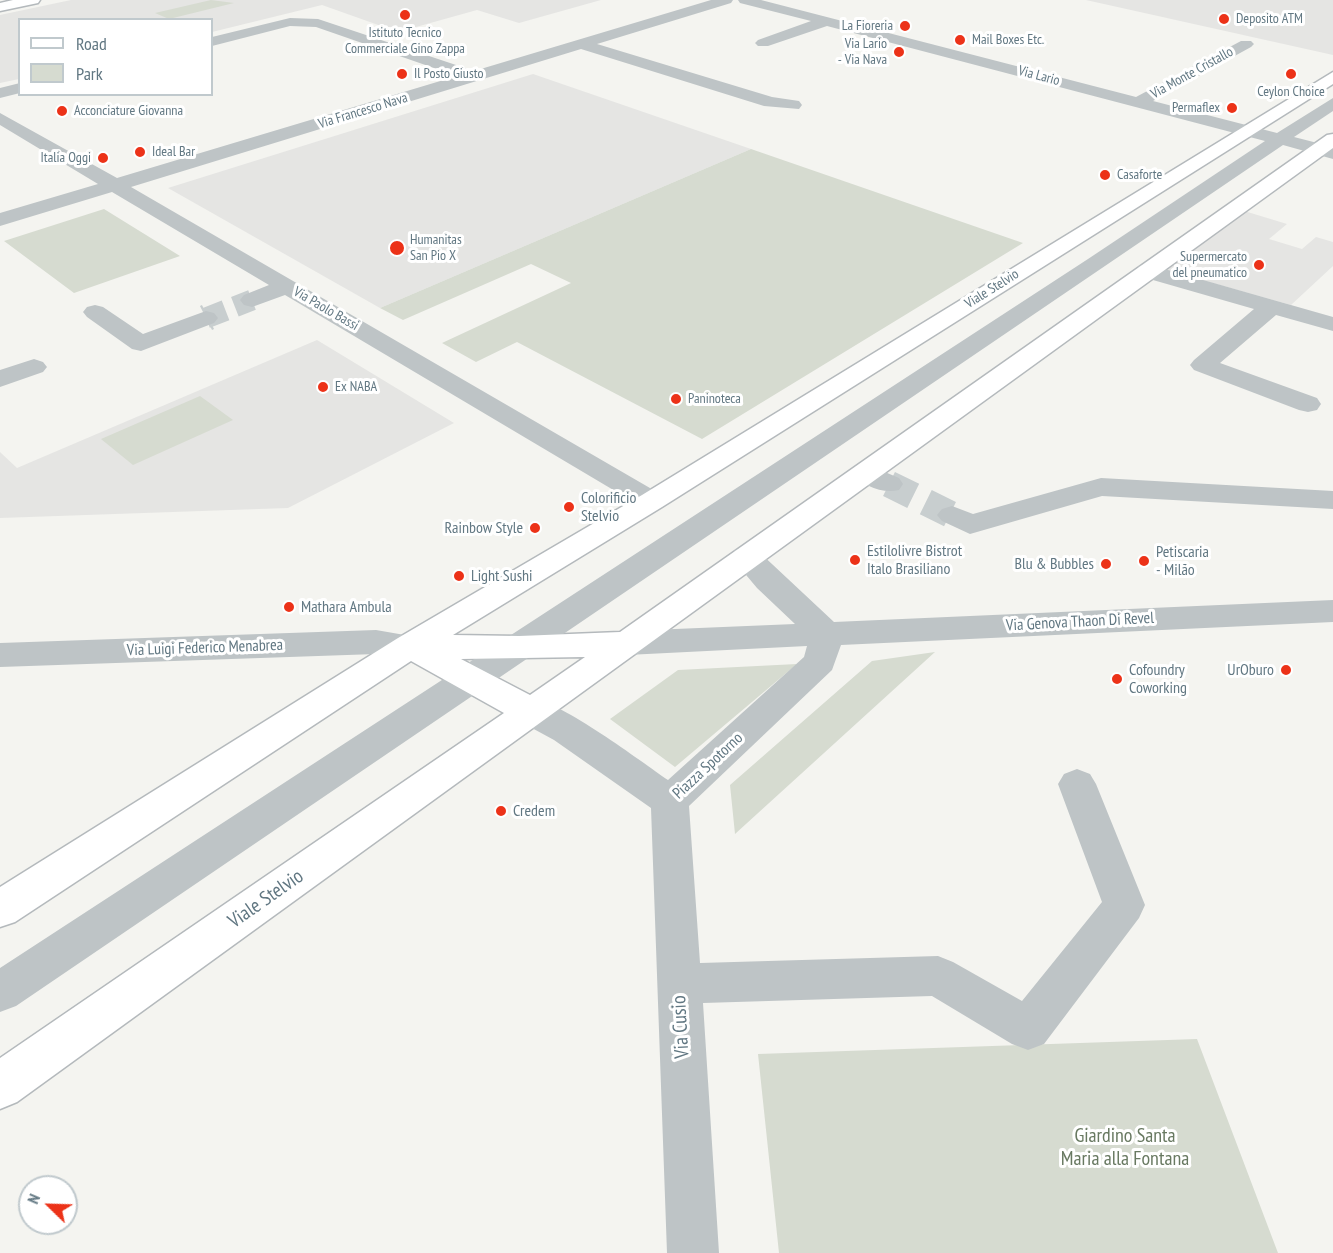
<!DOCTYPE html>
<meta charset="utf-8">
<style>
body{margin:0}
#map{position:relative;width:1333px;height:1253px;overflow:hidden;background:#f4f4f0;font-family:"PT Sans Narrow",sans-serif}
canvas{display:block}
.legend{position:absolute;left:18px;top:18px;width:195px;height:78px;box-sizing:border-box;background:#fff;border:2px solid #c0c9cd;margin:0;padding:8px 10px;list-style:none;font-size:18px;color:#617782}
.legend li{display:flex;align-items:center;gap:12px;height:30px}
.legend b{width:30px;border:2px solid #c0c9cd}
.north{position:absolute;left:18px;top:1175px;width:60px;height:60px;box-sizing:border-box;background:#fff;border:2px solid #c0c9cd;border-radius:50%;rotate:293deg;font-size:16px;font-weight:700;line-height:24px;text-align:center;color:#617782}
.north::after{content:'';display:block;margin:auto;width:21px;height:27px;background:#ec3218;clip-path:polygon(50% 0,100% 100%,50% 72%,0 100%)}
</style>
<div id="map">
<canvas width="1333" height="1253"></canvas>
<ul class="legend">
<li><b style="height:8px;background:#fff"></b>Road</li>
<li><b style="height:16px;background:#d6dbd0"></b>Park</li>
</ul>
<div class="north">N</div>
</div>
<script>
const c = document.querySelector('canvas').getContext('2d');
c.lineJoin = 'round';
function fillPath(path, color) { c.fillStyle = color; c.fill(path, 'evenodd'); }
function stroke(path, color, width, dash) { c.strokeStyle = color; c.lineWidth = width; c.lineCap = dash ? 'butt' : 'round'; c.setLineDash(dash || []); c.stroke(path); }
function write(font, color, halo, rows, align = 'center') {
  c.font = font + ' "PT Sans Narrow",sans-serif'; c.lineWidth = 6; c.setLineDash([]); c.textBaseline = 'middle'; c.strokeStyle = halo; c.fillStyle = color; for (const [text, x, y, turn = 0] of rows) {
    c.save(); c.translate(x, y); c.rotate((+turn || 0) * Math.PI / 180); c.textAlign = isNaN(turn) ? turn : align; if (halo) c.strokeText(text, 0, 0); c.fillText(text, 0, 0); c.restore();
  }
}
fillPath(new Path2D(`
 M 71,0 L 601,0 L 519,23 L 477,10 L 398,32 L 322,5 L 212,32 L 212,20 L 20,20 L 19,79 L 0,83 L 0,15 Z
 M 1086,0 L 1333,0 L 1333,55 Z
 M 533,74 L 751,149 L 380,308 L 168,188 Z
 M 1241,210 L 1287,224 L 1269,239 L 1302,249 L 1316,237 L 1333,242 L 1333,266 L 1291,305 L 1159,268 Z
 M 317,340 L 454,423 L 288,508 L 0,518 L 0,452 L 17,468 Z`), '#e5e5e3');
fillPath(new Path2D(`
 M 211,0 L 234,3 L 169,19 L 155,13 Z
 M 751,149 L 1023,243 L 702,439 L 517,342 L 476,362 L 442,343 L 571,283 L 531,264 L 403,320 L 380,308 Z
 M 104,209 L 180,256 L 74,293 L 4,241 Z
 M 200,396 L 233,420 L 133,465 L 101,439 Z
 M 935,652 L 735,834 L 730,785 L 872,661 Z
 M 797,664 L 675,767 L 610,719 L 678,670 Z
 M 1197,1039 L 1278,1253 L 779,1253 L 758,1054 Z`), '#d6dbd0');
stroke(new Path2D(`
 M 206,318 L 252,300`), '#c8cecf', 21, [21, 10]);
stroke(new Path2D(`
 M 206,318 L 208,317
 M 889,484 L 952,515`), '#c8cecf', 27, [27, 14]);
const major = new Path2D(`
 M 13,0 L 40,0 L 38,3 L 0,11 L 0,3 Z
 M 1333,72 L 1333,84 L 662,507 L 453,635 L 519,636 L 620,632 L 1327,135 L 1333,134 L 1333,148 L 17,1102 L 0,1109 L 0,1058 L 504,713 L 411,661 L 15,922 L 0,927 L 0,887 L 398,638 L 642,495 ZM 585,657 L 530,695 L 461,659 Z`);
stroke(major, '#b4b9bc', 3);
fillPath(new Path2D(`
 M 711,0 L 733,0 L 731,3 L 597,44 L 772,97 L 799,101 L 802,105 L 799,109 L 764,106 L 581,49 L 131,187 L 662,495 L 667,501 L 662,507 L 652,510 L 642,507 L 285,295 L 252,307 L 244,305 L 240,300 L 244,295 L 269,285 L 112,192 L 0,226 L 0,213 L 98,184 L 0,125 L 0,113 L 117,178 L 457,76 L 316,27 L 290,26 L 212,46 L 212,37 L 290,18 L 318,19 L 474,71 Z
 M 738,0 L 761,0 L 1136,97 L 1241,41 L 1251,41 L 1254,44 L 1251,47 L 1153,101 L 1277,133 L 1333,98 L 1333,111 L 1294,137 L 1333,147 L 1333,159 L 1283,145 L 16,1006 L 0,1012 L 0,968 L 1088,259 L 1265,141 L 827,26 L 768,46 L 758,46 L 755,43 L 758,40 L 811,21 L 740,3 Z
 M 20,83 L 20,93 L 0,98 L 0,88 Z
 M 1147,264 L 1333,317 L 1333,331 L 1276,315 L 1220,363 L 1317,398 L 1321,404 L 1317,410 L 1308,412 L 1299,410 L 1194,370 L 1190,365 L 1194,360 L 1254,309 L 1139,276 L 1136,271 L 1139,266 Z
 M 95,305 L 103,307 L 143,334 L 206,311 L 214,313 L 218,318 L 214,323 L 141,351 L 132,349 L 87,317 L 83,312 L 87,307 Z
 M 34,359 L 43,362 L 47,367 L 43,372 L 0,387 L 0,370 Z
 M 866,464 L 899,478 L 903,484 L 899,490 C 883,494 861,486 852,472 L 856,466 Z
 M 1101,478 L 1333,491 L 1333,509 L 1102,496 L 970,534 L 942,521 L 937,515 L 942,509 L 952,506 L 973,514 Z
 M 746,547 L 757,550 L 834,622 L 1333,600 L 1333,622 L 841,645 L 832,670 L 689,806 L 700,963 L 938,956 L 953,962 L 1022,1001 L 1102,902 L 1058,784 L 1064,774 L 1077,769 L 1090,774 L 1096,784 L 1145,905 L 1139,918 L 1044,1044 L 1028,1050 L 1012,1044 L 932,996 L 703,1003 L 719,1253 L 667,1253 L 651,808 L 554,740 L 519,721 L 514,712 L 519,703 C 523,702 529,699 533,699 C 560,701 642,762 668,780 L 804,657 L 807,646 L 627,655 L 615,651 L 610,643 L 615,635 L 627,631 L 795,624 L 757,588 L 731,557 L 735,550 Z
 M 376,630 L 422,638 L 427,646 L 422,654 L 410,658 L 376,654 L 0,667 L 0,643 Z`), '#bec4c6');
fillPath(major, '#fff');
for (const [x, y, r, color] of [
 [405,15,6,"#ec3218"],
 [1224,19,6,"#ec3218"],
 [905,26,6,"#ec3218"],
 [960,40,6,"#ec3218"],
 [899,52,6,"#ec3218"],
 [402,74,6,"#ec3218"],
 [1291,74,6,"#ec3218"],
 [1232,108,6,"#ec3218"],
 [62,111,6,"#ec3218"],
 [140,152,6,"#ec3218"],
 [103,158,6,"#ec3218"],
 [1105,175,6,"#ec3218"],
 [397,248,8,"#ec3218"],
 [1259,265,6,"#ec3218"],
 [323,387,6,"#ec3218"],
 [676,399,6,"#ec3218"],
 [569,507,6,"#ec3218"],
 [535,528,6,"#ec3218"],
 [855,560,6,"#ec3218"],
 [1144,561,6,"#ec3218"],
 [1106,564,6,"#ec3218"],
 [459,576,6,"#ec3218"],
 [289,607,6,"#ec3218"],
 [1286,670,6,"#ec3218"],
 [1117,679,6,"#ec3218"],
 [501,811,6,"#ec3218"]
]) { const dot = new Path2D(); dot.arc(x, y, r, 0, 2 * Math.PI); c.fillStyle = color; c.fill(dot); stroke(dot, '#fff', 2); }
write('14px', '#617782', '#fff', [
 ["Deposito ATM",1236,19],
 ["La Fioreria",893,26,"right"],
 ["Istituto Tecnico",405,33,"center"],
 ["Commerciale Gino Zappa",405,49,"center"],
 ["Mail Boxes Etc.",972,40],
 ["Via Lario",887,44,"right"],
 ["- Via Nava",887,60,"right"],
 ["Il Posto Giusto",414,74],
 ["Ceylon Choice",1291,92,"center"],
 ["Permaflex",1220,108,"right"],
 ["Acconciature Giovanna",74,111],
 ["Ideal Bar",152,152],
 ["Italia Oggi",91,158,"right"],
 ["Casaforte",1117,175],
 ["Humanitas",410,240],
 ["San Pio X",410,256],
 ["Supermercato",1247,257,"right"],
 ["del pneumatico",1247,273,"right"],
 ["Ex NABA",335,387],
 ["Paninoteca",688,399]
], 'left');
write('14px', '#617782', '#fff', [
 ["Via Monte Cristallo",1192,73,-29],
 ["Via Lario",1039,76,15],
 ["Via Francesco Nava",363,111,-17],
 ["Viale Stelvio",992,289,-32],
 ["Via Paolo Bassi",326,309,30]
]);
write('16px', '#617782', '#fff', [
 ["Colorificio",581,498],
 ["Stelvio",581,516],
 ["Rainbow Style",523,528,"right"],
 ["Estilolivre Bistrot",867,551],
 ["Italo Brasiliano",867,569],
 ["Petiscaria",1156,552],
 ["- Milão",1156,570],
 ["Blu & Bubbles",1094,564,"right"],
 ["Light Sushi",471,576],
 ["Mathara Ambula",301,607],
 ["Cofoundry",1129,670],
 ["Coworking",1129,688],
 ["UrOburo",1274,670,"right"],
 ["Credem",513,811]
], 'left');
write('16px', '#617782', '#fff', [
 ["Via Genova Thaon Di Revel",1080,622,-3],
 ["Via Luigi Federico Menabrea",205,648,-2],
 ["Piazza Spotorno",708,766,-43]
]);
write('20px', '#617782', '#fff', [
 ["Viale Stelvio",266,899,-35],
 ["Via Cusio",681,1027,-93]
]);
write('20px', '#687961', '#fff', [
 ["Giardino Santa",1125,1136],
 ["Maria alla Fontana",1125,1159]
]);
</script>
